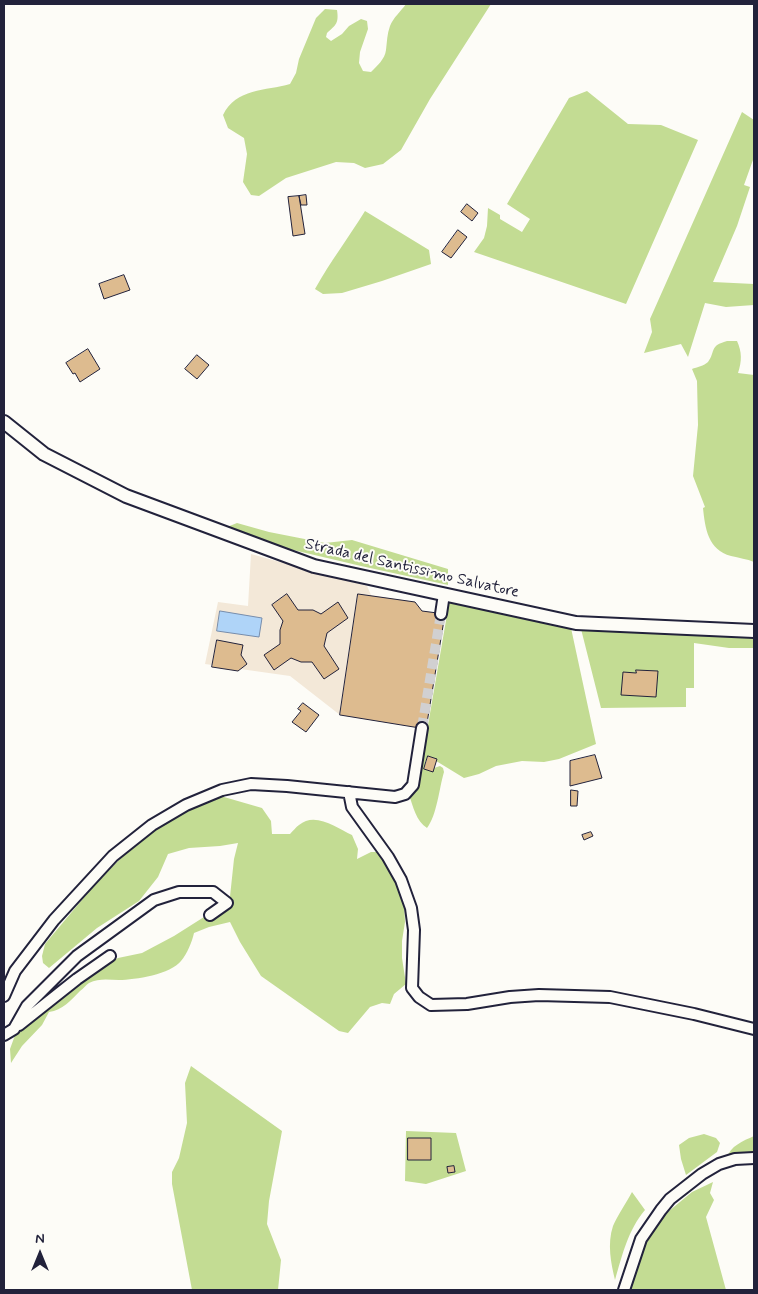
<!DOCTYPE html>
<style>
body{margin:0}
#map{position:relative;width:758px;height:1294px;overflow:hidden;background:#fdfcf7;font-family:Mynerve,sans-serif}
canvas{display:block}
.frame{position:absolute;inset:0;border:5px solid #22223b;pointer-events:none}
.north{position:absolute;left:15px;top:1229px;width:50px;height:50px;-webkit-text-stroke:4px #fdfcf7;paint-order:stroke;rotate:0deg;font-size:14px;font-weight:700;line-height:20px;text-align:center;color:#22223b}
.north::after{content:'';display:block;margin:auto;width:18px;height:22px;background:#22223b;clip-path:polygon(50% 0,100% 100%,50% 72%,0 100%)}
</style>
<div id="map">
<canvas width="758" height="1294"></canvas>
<div class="frame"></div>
<div class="north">N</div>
</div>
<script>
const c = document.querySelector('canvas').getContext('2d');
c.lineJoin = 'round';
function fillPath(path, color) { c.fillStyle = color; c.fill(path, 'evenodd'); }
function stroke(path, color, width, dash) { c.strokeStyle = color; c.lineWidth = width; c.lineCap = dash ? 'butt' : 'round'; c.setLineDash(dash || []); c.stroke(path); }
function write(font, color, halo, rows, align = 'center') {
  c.font = font + ' Mynerve,sans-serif'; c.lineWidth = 4; c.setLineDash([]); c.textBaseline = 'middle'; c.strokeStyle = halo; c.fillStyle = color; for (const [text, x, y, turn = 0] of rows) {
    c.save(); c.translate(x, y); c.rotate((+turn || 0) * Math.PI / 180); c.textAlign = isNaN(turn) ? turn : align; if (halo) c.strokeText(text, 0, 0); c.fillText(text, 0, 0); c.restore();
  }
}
fillPath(new Path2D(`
 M 251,554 L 367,586 L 371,595 L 415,602 L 422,611 L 340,715 L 290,676 L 205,664 L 218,602 L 248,606 Z`), '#f3e8d8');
fillPath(new Path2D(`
 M 406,4 L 491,4 L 430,99 L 401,150 L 383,164 L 365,168 L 354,163 L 336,162 L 286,178 L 259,196 L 251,195 L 243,182 L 247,154 L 244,138 L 228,128 L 223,115 C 236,88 266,91 290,84 L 296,73 L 299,59 L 316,18 L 325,9 L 337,10 C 339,23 336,25 327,33 L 326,37 L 331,41 L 342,34 L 349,26 L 361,19 L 367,21 L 368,29 L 360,52 L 359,63 L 363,71 L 371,72 C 377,66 385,59 386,50 C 387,42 387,34 390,26 C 393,18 401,11 406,4 Z
 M 587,91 L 628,124 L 661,125 L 698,140 L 626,304 L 474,252 L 484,238 L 487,226 L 488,208 L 500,215 L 500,219 L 522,232 L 530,219 L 507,204 L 569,98 Z
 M 742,112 L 754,120 L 754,157 L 744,185 L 750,187 L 737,226 L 713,282 L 754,284 L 754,305 L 726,307 L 705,303 L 688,357 L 681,344 L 644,353 L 652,332 L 650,319 Z
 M 365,211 L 429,250 L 431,264 L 382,281 L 342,293 L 323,294 L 315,289 C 330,262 349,237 365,211 Z
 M 727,341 L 737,341 C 742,352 742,361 738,373 L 754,375 L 754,562 C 747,559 739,558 731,556 C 708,550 705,528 703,508 L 705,507 L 693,476 L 698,425 L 697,381 L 692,369 C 697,367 704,366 708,362 C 716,351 709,346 727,341 Z
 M 237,523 L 269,532 L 325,543 L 352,540 L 448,569 L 448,585 L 361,566 L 289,549 L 227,527 Z
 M 449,603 L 571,628 L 596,744 L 559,759 L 544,762 L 522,761 L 496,766 L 479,774 L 464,778 L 428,756 L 425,763 L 428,770 L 440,766 L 443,768 L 444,772 C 439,789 437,815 427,828 C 416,821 413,806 409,795 L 415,785 L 423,754 Z
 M 581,629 L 754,634 L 754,648 L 729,648 L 694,643 L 694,688 L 686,688 L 686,707 L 601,708 Z
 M 224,797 L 262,808 L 271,821 L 272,834 L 290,834 C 293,831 296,827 299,825 C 315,811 337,828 352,835 L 358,849 L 357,859 L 371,852 L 380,852 L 398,875 L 404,904 L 405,922 L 402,941 L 402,958 L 406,984 L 394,994 L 390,1004 L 382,1003 L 370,1007 L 348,1033 L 339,1031 L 261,976 L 240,942 L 230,922 L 209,927 L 194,933 C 192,942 187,954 181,961 C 171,974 135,980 119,980 C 109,980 99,978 89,983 C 86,985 83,989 80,991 C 70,1001 63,1010 49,1012 L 42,1025 L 22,1046 L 11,1063 L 10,1049 L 18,1027 L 103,966 L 118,958 L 142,953 L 174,936 L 204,917 L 229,906 L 234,859 L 238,843 L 220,846 L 189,848 L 168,854 L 158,877 L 139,901 L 97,928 L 49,968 L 43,963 L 42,956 L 45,944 L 91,889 L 145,833 L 203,799 Z
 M 191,1066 L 282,1131 L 269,1201 L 267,1224 L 281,1260 L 278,1290 L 192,1290 L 172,1184 L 172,1172 L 179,1158 L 187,1123 L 185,1083 Z
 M 406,1131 L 456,1133 L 466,1171 L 426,1184 L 405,1181 Z
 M 704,1134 L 716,1138 L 720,1143 L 717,1152 L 686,1175 L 681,1159 L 679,1145 L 689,1138 Z
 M 754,1136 L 754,1156 L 727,1158 C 730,1146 743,1141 754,1136 Z
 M 713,1182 L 710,1193 L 714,1200 L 706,1217 L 726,1290 L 628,1290 L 630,1281 L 644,1247 L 663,1216 L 692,1192 Z
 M 632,1192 L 645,1210 C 628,1230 622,1256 615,1280 C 611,1263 607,1244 613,1226 C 618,1215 626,1203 632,1192 Z`), '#c3dc93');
const water = new Path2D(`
 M 220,611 L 262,618 L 259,637 L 217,631 Z`);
fillPath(water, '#afd4f8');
stroke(water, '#778dac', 1);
const building = new Path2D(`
 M 306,195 L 307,205 L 301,205 L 299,196 Z
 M 299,196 L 305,234 L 293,236 L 288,197 Z
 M 467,204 L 478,213 L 472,221 L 461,212 Z
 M 458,230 L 467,237 L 451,258 L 442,252 Z
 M 124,275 L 130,290 L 104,299 L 99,284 Z
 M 88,349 L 100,369 L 80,382 L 75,373 L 73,374 L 66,363 Z
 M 197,355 L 209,365 L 197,379 L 185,369 Z
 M 287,594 L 298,610 L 313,610 L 321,614 L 338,602 L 348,618 L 327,633 L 324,646 L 339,669 L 324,679 L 312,662 L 301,662 L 291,658 L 274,670 L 264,655 L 280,644 L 280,630 L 283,621 L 272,605 Z
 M 358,594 L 415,602 L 422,611 L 445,614 L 426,729 L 340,715 Z
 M 217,640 L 243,645 L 241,655 L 247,664 L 238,671 L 212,667 Z
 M 636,670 L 658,671 L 656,697 L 621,695 L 623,672 L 636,673 Z
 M 303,703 L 319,715 L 306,732 L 292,722 L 301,711 L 298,709 Z
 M 595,755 L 602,778 L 570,786 L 570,761 Z
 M 428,756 L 437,759 L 433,772 L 424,769 Z
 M 571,790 L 578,791 L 577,806 L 571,806 Z
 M 591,832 L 593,836 L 584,840 L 582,835 Z
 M 408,1138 L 431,1138 L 431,1160 L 408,1160 Z
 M 454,1166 L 455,1172 L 448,1173 L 447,1167 Z`);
fillPath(building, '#ddbb8f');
stroke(building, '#22223b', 1);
stroke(new Path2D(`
 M 422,728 L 441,614`), '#d1d0d1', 10, [10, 5]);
const minor = new Path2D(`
 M 441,614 L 444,594
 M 349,792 L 352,807 L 388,857 L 401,880 L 411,908 L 414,930 L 412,988 L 419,997 L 431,1005 L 467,1004 L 510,997 L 539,995 L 610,997 L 694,1014 L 754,1029
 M 4,996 L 15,971 L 54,920 L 113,856 L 152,825 L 186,805 L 222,790 L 251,784 L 287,786 L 395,797 L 405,794 L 413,785 L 422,728
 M 19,1025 L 77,979 L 110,956
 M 4,1035 L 14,1029 L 27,1006 L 77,956 L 154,900 L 179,892 L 213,892 L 227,903 L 210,915
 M 624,1290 L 641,1239 L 661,1210 L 670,1199 L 702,1174 L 719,1164 L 735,1159 L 754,1158`);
const tertiary = new Path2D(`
 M 4,422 L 44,454 L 126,496 L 314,566 L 576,623 L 754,631`);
stroke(minor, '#22223b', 14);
stroke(tertiary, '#22223b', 16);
stroke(minor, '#fdfcf7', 10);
stroke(tertiary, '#fdfcf7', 12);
write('16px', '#22223b', '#fdfcf7', [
 ["Strada del Santissimo Salvatore",412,569,13]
]);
</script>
